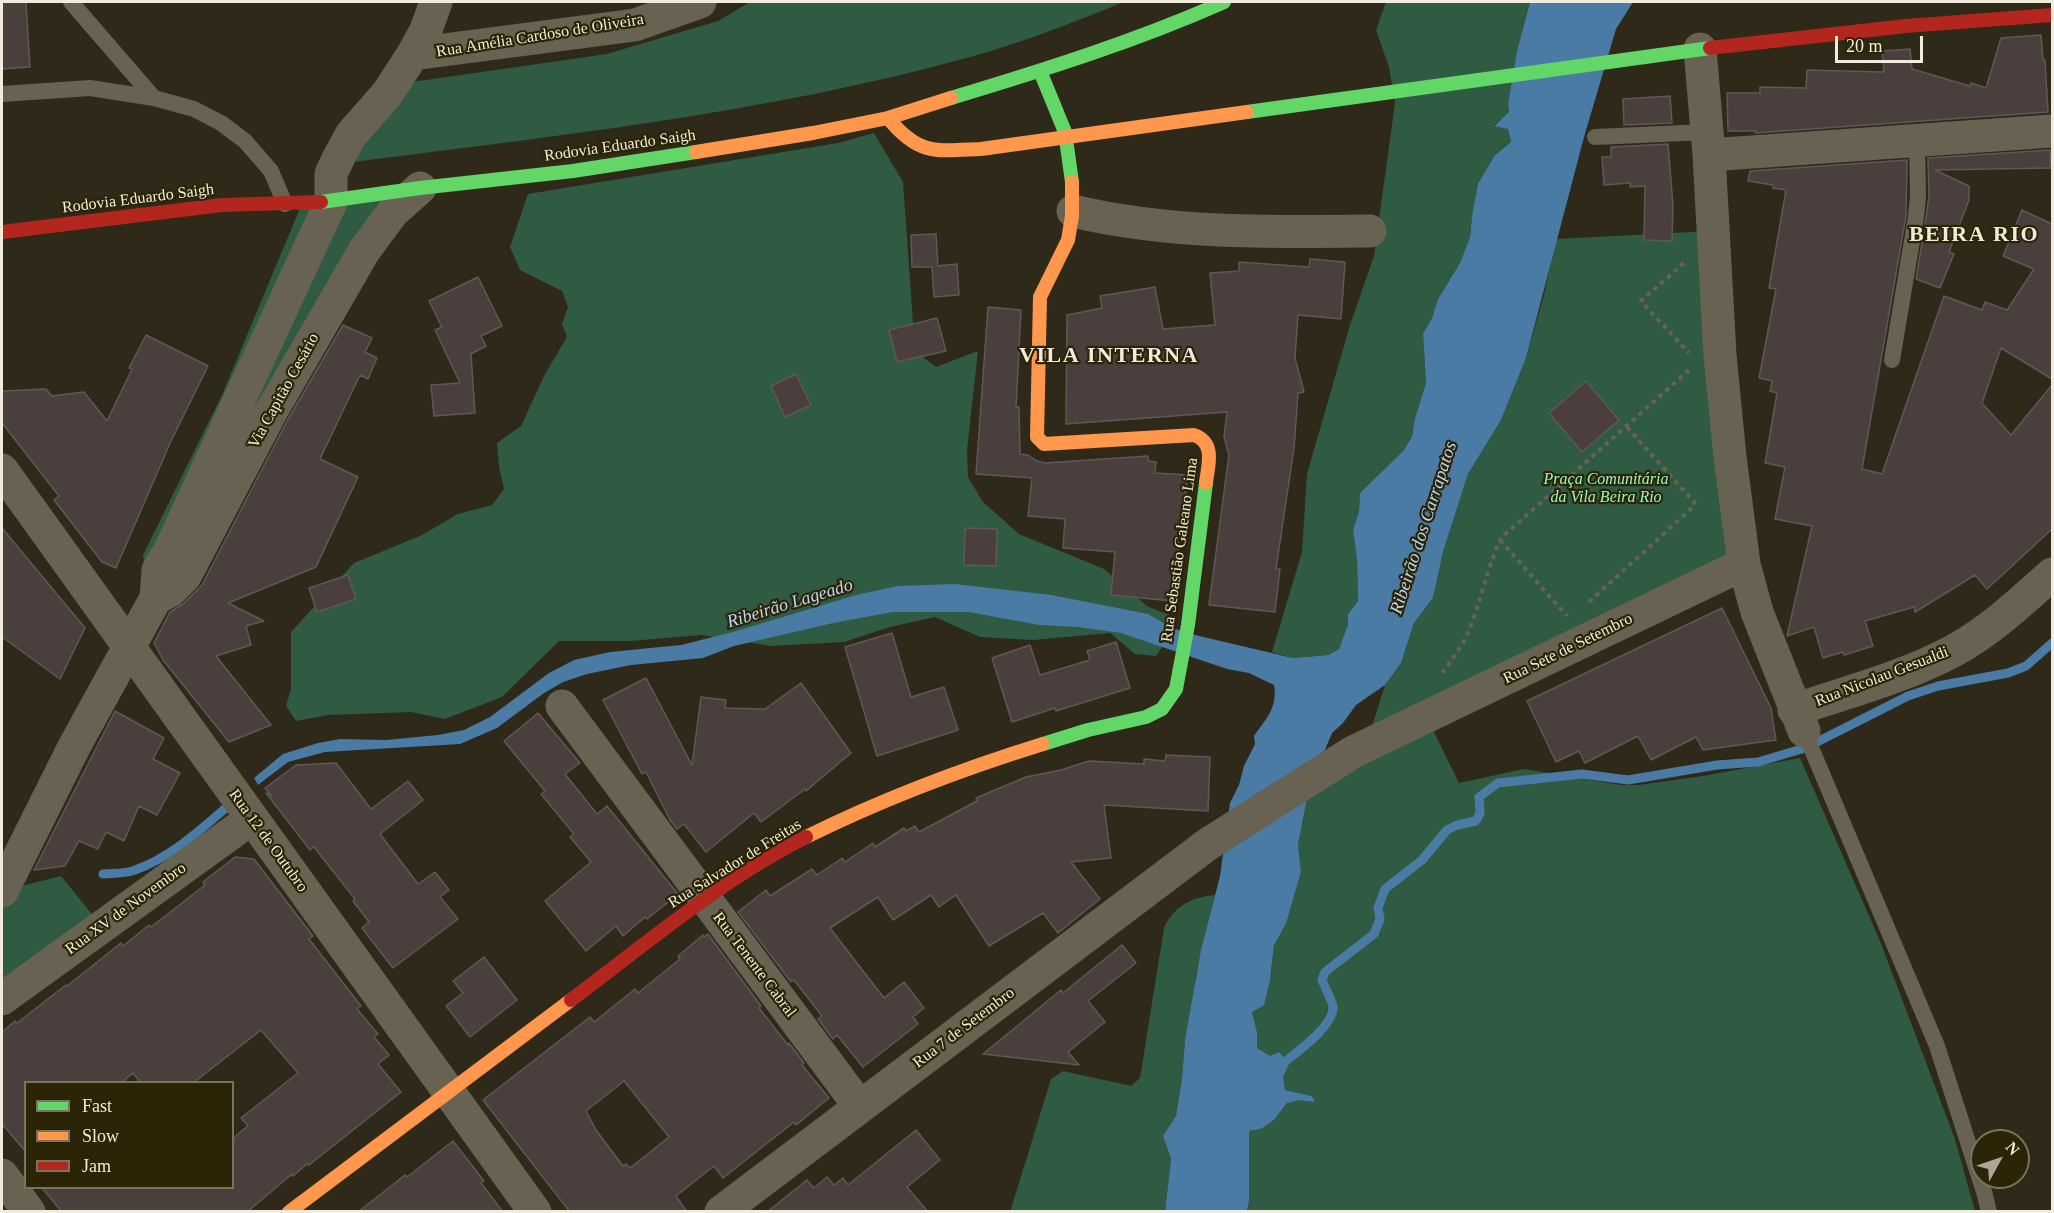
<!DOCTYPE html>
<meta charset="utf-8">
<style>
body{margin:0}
#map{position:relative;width:2054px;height:1213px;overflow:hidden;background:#2e2919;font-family:Georgia,serif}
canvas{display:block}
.frame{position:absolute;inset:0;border:3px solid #f0ebda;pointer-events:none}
.legend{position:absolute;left:24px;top:1081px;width:210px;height:108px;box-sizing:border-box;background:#2c2407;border:2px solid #7a745b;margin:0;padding:8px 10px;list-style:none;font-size:18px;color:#f0ebda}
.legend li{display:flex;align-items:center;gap:12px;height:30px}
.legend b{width:30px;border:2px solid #7a745b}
.north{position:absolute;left:1970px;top:1129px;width:60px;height:60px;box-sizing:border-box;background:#2c2407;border:2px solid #7a745b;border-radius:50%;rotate:50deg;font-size:16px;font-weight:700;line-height:24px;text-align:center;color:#f0ebda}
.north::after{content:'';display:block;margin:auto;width:21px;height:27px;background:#aca796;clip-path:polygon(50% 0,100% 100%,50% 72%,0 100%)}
.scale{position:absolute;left:1835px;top:36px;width:88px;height:27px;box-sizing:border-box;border:3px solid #f0ebda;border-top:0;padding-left:8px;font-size:18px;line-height:21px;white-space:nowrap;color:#f0ebda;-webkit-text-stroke:4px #2c2407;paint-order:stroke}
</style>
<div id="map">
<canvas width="2054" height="1213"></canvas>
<div class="frame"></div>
<ul class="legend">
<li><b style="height:8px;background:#63d668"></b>Fast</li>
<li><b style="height:8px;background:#ff974d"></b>Slow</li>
<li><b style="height:8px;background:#b3261e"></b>Jam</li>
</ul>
<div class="north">N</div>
<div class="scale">20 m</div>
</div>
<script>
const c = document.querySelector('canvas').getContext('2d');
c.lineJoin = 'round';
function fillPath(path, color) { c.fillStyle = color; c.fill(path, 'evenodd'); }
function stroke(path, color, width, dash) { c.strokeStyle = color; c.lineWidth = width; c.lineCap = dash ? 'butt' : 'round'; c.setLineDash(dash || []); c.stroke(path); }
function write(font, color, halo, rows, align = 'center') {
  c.font = font + ' Georgia,serif'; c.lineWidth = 4.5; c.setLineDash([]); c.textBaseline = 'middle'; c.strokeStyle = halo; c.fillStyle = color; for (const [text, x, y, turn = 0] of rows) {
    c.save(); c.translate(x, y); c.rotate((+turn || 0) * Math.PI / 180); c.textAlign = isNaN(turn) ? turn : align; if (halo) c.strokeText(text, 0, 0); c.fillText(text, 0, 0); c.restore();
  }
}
fillPath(new Path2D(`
 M 750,2 L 1124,2 C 1074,22 1022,43 970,57 C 761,115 545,137 330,165 L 398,84 L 607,54 L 718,21 Z
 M 1386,2 L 1530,2 L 1517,51 L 1508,104 L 1509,113 L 1494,125 L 1508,129 L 1511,142 L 1495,155 L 1472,216 L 1470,237 L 1460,263 L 1438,299 L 1432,318 L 1423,334 L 1426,383 L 1415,418 L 1412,436 L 1404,450 L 1360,493 L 1359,511 L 1353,530 L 1357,560 L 1358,601 L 1348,614 L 1348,624 L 1339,649 L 1327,655 L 1293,658 L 1272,652 L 1302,552 L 1307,474 L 1350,325 L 1374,256 L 1395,103 L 1389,67 L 1376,30 Z
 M 874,133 L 903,182 L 915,351 L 936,367 L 978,351 L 967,450 L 968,477 L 983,502 L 1019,534 L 1104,569 L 1147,606 L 1169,615 L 1171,633 L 1156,656 L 1135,654 L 1110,633 L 1033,640 L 980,637 L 935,617 L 890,627 L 844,642 L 771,646 L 701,635 L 630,641 L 559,641 L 502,697 L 445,719 L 411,712 L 328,715 L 296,721 L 286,706 L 291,689 L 291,632 L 354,563 L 422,535 L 458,514 L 492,505 L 504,489 L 499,467 L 497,443 L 521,426 L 545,374 L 567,337 L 562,324 L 568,307 L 562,291 L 520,270 L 510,247 L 528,194 L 838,143 Z
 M 409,193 L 264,398 L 144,562 L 143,555 L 222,395 L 303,201 Z
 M 1711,231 L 1741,564 L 1368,739 L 1385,685 L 1401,663 L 1414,623 L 1433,598 L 1443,552 L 1468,474 L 1501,420 L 1526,358 L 1544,295 L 1556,239 Z
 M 1429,722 L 1459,783 L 1524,769 L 1621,785 L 1639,785 L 1703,776 L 1800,758 L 1880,941 L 1955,1139 L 1975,1211 L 1247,1212 L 1249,1201 L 1249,1131 L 1261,1129 L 1274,1120 L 1287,1103 L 1299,1099 L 1314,1102 L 1312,1096 L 1285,1090 C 1282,1070 1274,1059 1257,1048 L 1257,1032 L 1252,1012 L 1270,980 L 1274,945 L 1286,924 L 1301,872 L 1298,845 L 1309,788 Z
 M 61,876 L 100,924 L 2,995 L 2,891 Z
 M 1215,895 L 1196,975 L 1193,1002 L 1185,1040 L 1182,1078 L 1176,1117 L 1163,1136 L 1171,1159 L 1165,1211 L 1010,1212 L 1051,1079 L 1063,1071 L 1131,1086 L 1140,1078 L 1164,928 C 1174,906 1192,897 1215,895 Z`), '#2f5b43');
fillPath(new Path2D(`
 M 1530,2 L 1633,2 L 1616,29 L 1584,137 L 1526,358 L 1501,420 L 1468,474 L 1443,552 L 1433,598 L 1414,623 L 1401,663 L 1385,685 L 1356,705 L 1343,723 L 1332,733 L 1309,788 L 1298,845 L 1301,872 L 1286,924 L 1274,945 L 1270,980 L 1264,1005 L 1252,1012 L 1257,1032 L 1257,1048 L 1270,1056 L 1279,1052 L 1289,1064 L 1283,1077 L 1285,1090 L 1312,1096 L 1315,1102 L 1299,1100 L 1287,1103 L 1274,1120 L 1261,1129 L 1249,1131 L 1249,1201 L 1247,1211 L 1165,1211 L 1171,1159 L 1163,1136 L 1176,1116 L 1182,1078 L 1185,1040 L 1201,950 L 1220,876 L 1230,803 L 1239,785 L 1244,766 L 1255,744 L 1254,736 C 1266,719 1278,707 1274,685 L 1249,673 L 1227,669 L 1121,633 L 1078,627 L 1039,625 L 969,612 L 893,612 L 833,623 L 734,646 L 703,658 L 631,665 L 587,674 L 563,682 L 544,693 L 497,728 L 460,744 L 325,752 L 288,762 L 258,785 L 254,778 L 283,754 L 318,743 L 340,739 L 386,740 L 438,735 L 464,730 L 490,717 L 549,673 L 574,660 L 610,652 L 681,645 L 733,632 L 856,595 L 898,586 L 955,584 L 1051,595 L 1148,614 L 1172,628 L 1199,636 L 1293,658 L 1328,655 L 1339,649 L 1348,624 L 1348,614 L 1358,601 L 1357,560 L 1353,530 L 1359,511 L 1360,493 L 1404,450 L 1412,436 L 1415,418 L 1426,383 L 1423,334 L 1432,318 L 1438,299 L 1460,263 L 1470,237 L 1472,216 L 1478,184 L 1495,155 L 1511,142 L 1508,129 L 1494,126 L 1509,112 L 1508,104 L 1517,51 Z`), '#4a7ba4');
stroke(new Path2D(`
 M 1817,742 L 1908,696 L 1938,686 L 2008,673 L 2026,666 L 2052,643
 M 103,874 C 114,873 126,874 135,870 C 173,857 204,826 234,801
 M 1277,1068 C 1291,1056 1335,1027 1333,1006 C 1332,1001 1325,987 1322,980 L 1325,972 L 1374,934 L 1380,919 L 1378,908 L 1385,889 L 1422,860 L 1447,830 L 1457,825 L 1476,821 L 1480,813 L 1479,797 L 1498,783 L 1582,774 L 1628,780 L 1717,765 L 1758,762 L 1805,748`), '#4a7ba4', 9);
const building = new Path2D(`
 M 2,2 L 26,2 L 30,67 L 2,69 Z
 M 2041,35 L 2043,60 L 2045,60 L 2048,112 L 1755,133 L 1756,131 L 1728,131 L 1727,93 L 1760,93 L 1760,87 L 1806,88 L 1807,70 L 1884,72 L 1882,51 L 1910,49 L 1912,69 L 1970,86 L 1971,83 L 1986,88 L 2001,38 Z
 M 1670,96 L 1672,123 L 1624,125 L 1623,99 Z
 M 1668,144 L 1673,205 L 1672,241 L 1644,240 L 1645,186 L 1630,187 L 1630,183 L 1604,185 L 1602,157 L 1611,157 L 1611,147 Z
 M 2050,150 L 2051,168 L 1935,170 L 1969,186 L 1969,200 L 1949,252 L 1954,254 L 1940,288 L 1916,279 L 1926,218 L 1929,196 L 1928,158 Z
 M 1907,160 L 1906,216 L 1862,469 L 1882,474 L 1944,296 L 1982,310 L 1985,302 L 2007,310 L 2034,269 L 2003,256 L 2022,210 L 2052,224 L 2052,379 L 2001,348 L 1982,403 L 2011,435 L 2052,385 L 2052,529 L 1987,589 L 1975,575 L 1915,612 L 1914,607 L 1865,621 L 1873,646 L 1844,655 L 1843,652 L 1823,658 L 1814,627 L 1787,636 L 1812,526 L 1775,519 L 1785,467 L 1765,463 L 1777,393 L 1770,391 L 1772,381 L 1759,378 L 1776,289 L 1769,288 L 1786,190 L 1773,188 L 1773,185 L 1748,181 L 1750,171 Z
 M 936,234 L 938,266 L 957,264 L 959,295 L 934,297 L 932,267 L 912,267 L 911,235 Z
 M 1310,259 L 1345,262 L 1341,319 L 1298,315 L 1295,358 L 1304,392 L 1298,393 L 1294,448 L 1276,569 L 1280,569 L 1275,612 L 1209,605 L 1229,455 L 1224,437 L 1227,412 L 1066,424 L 1067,315 L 1102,308 L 1100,296 L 1155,287 L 1163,329 L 1215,325 L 1210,273 L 1239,271 L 1239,262 L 1309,267 Z
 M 478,277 L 502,326 L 481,336 L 486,346 L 471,354 L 475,413 L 434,416 L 431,385 L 460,383 L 435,330 L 442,327 L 429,301 Z
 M 988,307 L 1021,310 L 1016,407 L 1019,407 L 1020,454 L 1028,455 L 1037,461 L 1045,463 L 1148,456 L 1148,461 L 1156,462 L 1155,473 L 1188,475 L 1172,601 L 1111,595 L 1115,552 L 1063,548 L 1065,519 L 1028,516 L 1032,478 L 976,474 Z
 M 937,318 L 946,351 L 897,362 L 889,330 Z
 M 343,325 L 372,338 L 365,352 L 377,358 L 368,379 L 360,375 L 320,459 L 358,477 L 316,567 L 228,603 L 264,621 L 246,626 L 251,645 L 216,656 L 271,725 L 229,742 L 163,660 L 154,643 L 170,612 L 183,604 L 202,585 L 287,421 Z
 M 146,335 L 208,366 L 171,441 L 116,568 L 102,562 L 54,500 L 59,496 L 2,423 L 2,391 L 46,389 L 52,396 L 84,392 L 107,421 L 132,369 L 129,368 Z
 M 796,374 L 811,405 L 785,417 L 771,386 Z
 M 1586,381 L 1619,420 L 1582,452 L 1549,413 Z
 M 2,528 L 85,628 L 60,679 L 2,637 Z
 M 965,528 L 997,529 L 996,566 L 964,565 Z
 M 348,575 L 356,599 L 317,612 L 309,588 Z
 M 1722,608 L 1771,708 L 1776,740 L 1703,750 L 1696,737 L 1651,760 L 1638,736 L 1585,763 L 1579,751 L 1556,762 L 1527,701 Z
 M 892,633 L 911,697 L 944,687 L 958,730 L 877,756 L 845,647 Z
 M 1116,642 L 1130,688 L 1056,711 L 1055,708 L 1012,722 L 992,658 L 1030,645 L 1040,675 L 1090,660 L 1087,651 Z
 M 646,678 L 692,765 L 701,697 L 726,700 L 725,708 L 765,709 L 801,683 L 851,753 L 806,791 L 805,789 L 761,822 L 754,813 L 706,852 L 684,824 L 677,829 L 670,820 L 646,772 L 642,774 L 603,700 Z
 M 115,711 L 164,738 L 153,759 L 180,773 L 157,815 L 139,806 L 124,841 L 106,832 L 98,849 L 79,841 L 65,866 L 34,870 Z
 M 538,713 L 580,763 L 565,774 L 597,814 L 607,806 L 678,894 L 647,919 L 645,917 L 623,936 L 616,926 L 586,951 L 545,901 L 591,862 L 570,837 L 574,834 L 541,794 L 545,791 L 504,741 Z
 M 1166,755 L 1210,757 L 1208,811 L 1104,805 L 1111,858 L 1071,862 L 1100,899 L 1058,933 L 1043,913 L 989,946 L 956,895 L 939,907 L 931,895 L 893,920 L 878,897 L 830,928 L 884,998 L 904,982 L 924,1008 L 913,1017 L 918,1024 L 863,1067 L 837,1035 L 833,1039 L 818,1019 L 822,1016 L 794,980 L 791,982 L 738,912 L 766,890 L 770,896 L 812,869 L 817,875 L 842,858 L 845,862 L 873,843 L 875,847 L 904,828 L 906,831 L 915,826 L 919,832 L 977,801 L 976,798 L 1026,777 L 1061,770 L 1089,761 L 1144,764 L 1144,759 L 1165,761 Z
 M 336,763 L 371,809 L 408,781 L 423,800 L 380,834 L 418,884 L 435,872 L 449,890 L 440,897 L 458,919 L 393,968 L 362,928 L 369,922 L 353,901 L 355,899 L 314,847 L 310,850 L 266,793 L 272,796 L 265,788 L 296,765 Z
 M 235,857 L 254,859 L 313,936 L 309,939 L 361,1006 L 357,1009 L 378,1034 L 374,1037 L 389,1055 L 378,1064 L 401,1092 L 309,1165 L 307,1164 L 293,1176 L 292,1174 L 247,1212 L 62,1212 L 42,1188 L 232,1188 L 232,1139 L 248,1126 L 241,1118 L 298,1073 L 261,1030 L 193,1083 L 141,1083 L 133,1073 L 121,1083 L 26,1083 L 26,1152 L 2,1124 L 2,1032 L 15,1021 L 17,1023 L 66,985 L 67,986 L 121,943 L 123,946 L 149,925 L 151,927 L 205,885 L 203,882 Z
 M 708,934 L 761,1006 L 759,1008 L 788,1045 L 789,1043 L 804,1063 L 802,1065 L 829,1098 L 796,1125 L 794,1122 L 723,1178 L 714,1166 L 676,1196 L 687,1212 L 570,1212 L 483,1100 L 590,1017 L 594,1022 L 635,989 L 638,993 L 680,959 L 678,956 L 703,935 L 704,937 ZM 624,1081 L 669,1137 L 630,1168 L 626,1164 L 623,1166 L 596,1130 L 586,1111 Z
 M 1122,945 L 1136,963 L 1088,1001 L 1105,1022 L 1068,1052 L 1079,1065 L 983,1054 L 1061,990 L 1063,993 Z
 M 484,957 L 517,1000 L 470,1037 L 446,1006 L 463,993 L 453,981 Z
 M 916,1130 L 940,1160 L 907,1187 L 928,1212 L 767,1212 L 807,1180 L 814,1188 L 827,1177 L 834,1185 L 843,1178 L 848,1185 Z
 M 453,1141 L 484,1181 L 481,1183 L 503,1212 L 358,1212 L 405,1175 L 407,1177 Z`);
fillPath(building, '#4b3f3e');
stroke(building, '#605855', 1.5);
stroke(new Path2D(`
 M 1684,263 L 1641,301 L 1689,353
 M 1500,540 L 1567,616
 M 1589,602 L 1695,505 L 1694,502 L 1626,426
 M 1442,673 C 1453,658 1465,643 1471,625 C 1482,596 1488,566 1501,538 L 1689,370`), '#666254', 4, [4.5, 4.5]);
stroke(new Path2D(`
 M 71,2 L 154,98
 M 2,94 L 90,88 L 154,98 L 194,109 L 221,123 L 245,141 L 271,171 L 285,204
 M 1595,137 L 1706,132
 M 1892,360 L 1916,217 L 1918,196 L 1917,141
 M 1804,731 L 1937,1046 L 1985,1195 L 1989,1212`), '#676251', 16);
stroke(new Path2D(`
 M 1700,49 L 1709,155 L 1720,355 L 1730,457 L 1744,564 L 1757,612 L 1804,731
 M 413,54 L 635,25 L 700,2
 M 1709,155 L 2052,131
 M 1073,211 C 1169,234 1271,232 1370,231
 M 2,470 L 535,1212
 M 156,598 L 170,591 L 185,576 L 271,412 L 364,251 L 393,212 L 420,188
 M 562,706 L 860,1107
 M 1794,710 C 1848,692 1905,677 1955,650 C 1991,630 2022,601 2052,574
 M 2,891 L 75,745 L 156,598 L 158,570 L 170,550 L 331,202 L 331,174 L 338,159 L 351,135 L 387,94 L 413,54 L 426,30 L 436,2
 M 2,999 L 251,819
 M 2,1175 L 29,1212
 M 721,1212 L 1208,844 L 1353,752 L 1744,564`), '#676251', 33);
stroke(new Path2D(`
 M 1040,71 L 1065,132 L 1072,182
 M 951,98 C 1044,70 1136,41 1224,2
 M 1247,112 L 1710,48
 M 321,202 L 420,188 L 573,171 L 696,152
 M 1043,744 L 1088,730 L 1146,717 L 1162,709 L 1176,689 L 1188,625 L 1206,483`), '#63d668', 14);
stroke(new Path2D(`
 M 888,118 C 919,156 936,151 981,149 L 1247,112
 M 696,152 L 813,133 L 888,118 L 951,98
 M 1072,182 L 1072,216 L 1068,240 L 1040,297 L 1037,437 L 1044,444 L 1194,435 C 1216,443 1208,465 1206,483
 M 806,837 C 883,799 962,769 1043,744
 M 289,1212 L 571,1000`), '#ff974d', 14);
stroke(new Path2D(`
 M 1710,48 L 1906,26 L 2052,15
 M 2,232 L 222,205 L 321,202
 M 571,1000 C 647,943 721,880 806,837`), '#b3261e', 14);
write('16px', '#f0ebda', '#2c2407', [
 ["Rua Amélia Cardoso de Oliveira",540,36,-9],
 ["Rodovia Eduardo Saigh",620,146,-8],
 ["Rodovia Eduardo Saigh",138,199,-7],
 ["Via Capitão Cesário",284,391,-61],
 ["Rua Sebastião Galeano Lima",1180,550,-82],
 ["Rua Sete de Setembro",1568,649,-26],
 ["Rua Nicolau Gesualdi",1882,677,-21],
 ["Rua 12 de Outubro",268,841,54],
 ["Rua Salvador de Freitas",735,864,-32],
 ["Rua XV de Novembro",126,909,-36],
 ["Rua Tenente Cabral",754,965,53],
 ["Rua 7 de Setembro",964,1028,-37]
]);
write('italic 16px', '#90f8c2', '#2c2407', [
 ["Praça Comunitária",1606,480],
 ["da Vila Beira Rio",1606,498]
]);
write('italic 18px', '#b9d6f2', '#2c2407', [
 ["Ribeirão dos Carrapatos",1424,528,-72],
 ["Ribeirão Lageado",790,604,-17]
]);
c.letterSpacing = '1.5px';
write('bold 22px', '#f0ebda', '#2c2407', [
 ["BEIRA RIO",1974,235],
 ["VILA INTERNA",1109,356]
]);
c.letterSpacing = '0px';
</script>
